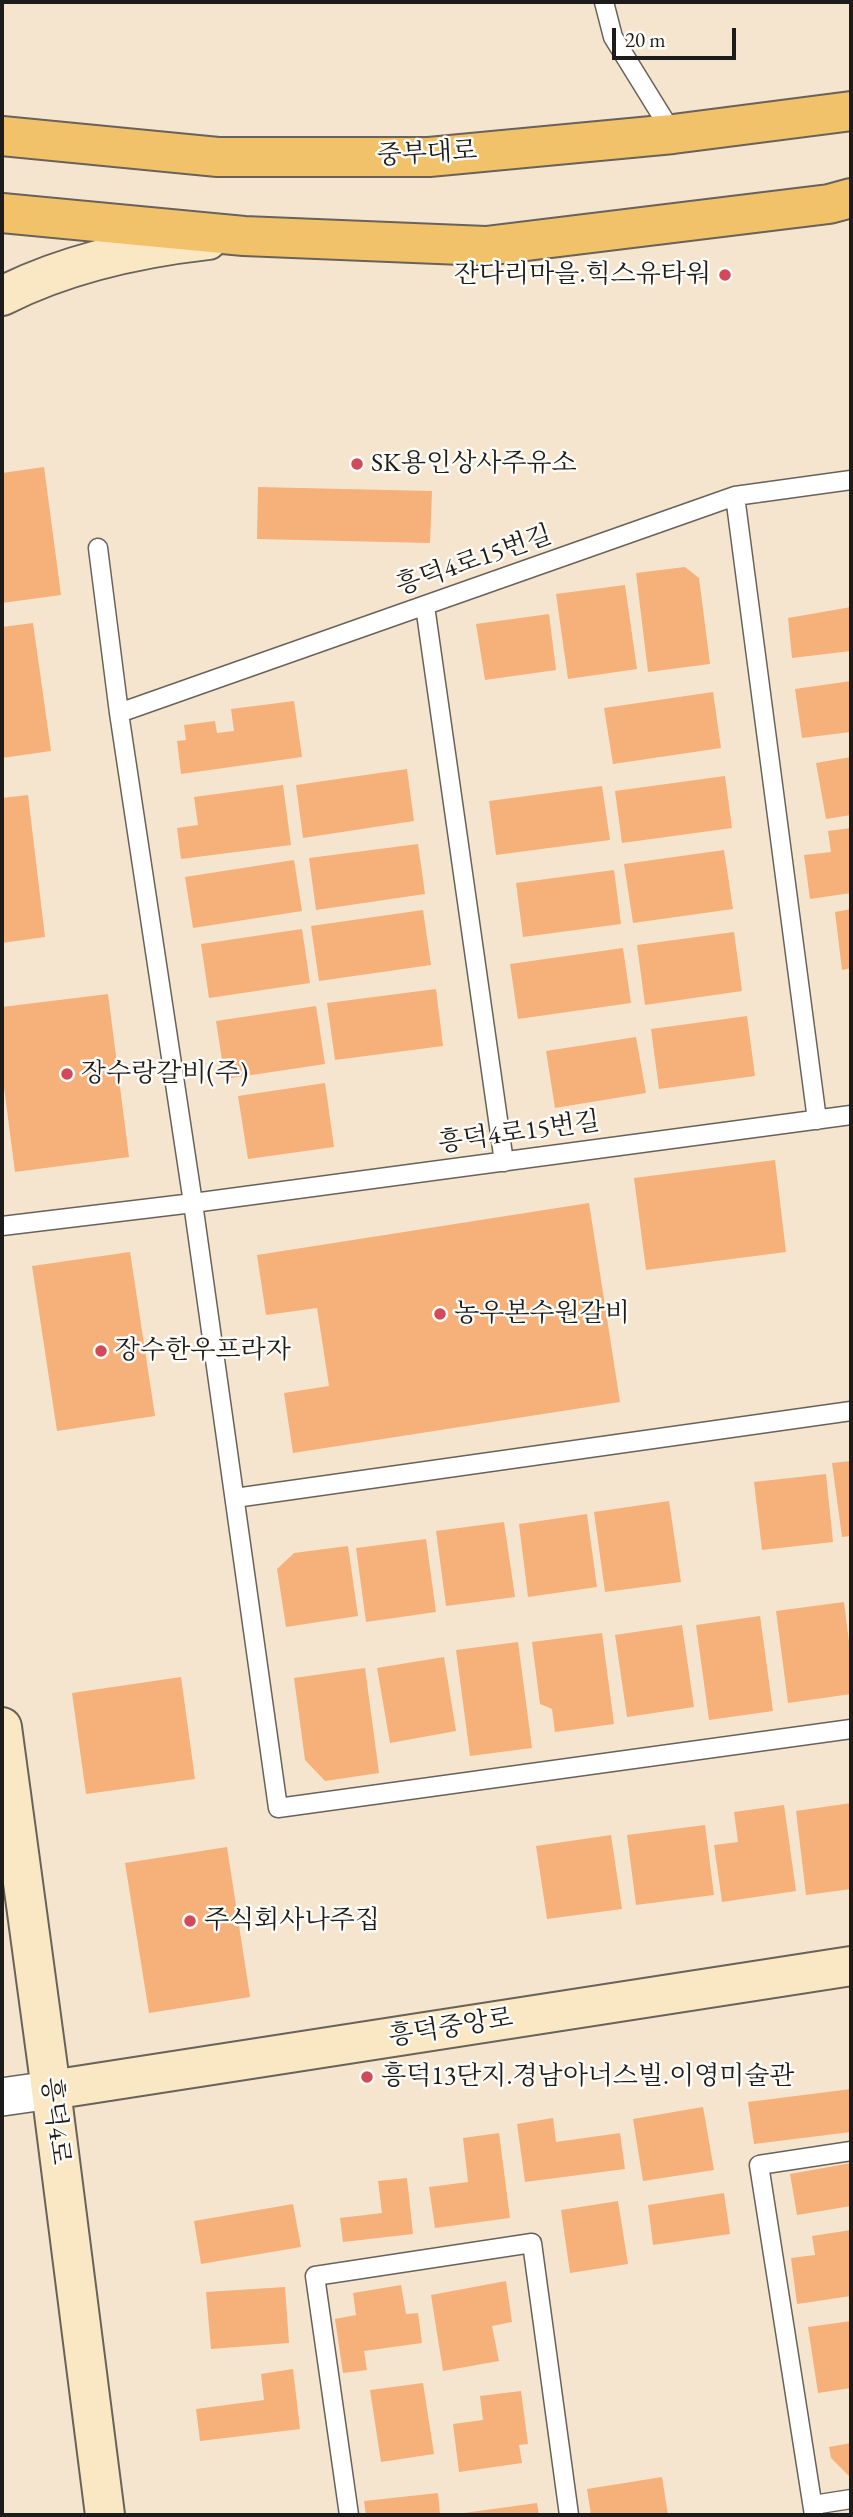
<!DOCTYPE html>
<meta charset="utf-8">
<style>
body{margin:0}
#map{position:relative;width:853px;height:2517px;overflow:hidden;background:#f6e5ce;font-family:"EB Garamond",serif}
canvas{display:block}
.frame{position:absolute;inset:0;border:4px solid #1c1c1c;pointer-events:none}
.scale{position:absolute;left:612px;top:28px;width:124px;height:32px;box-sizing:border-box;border:4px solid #1c1c1c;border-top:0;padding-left:9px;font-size:21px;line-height:24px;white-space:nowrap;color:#1c1c1c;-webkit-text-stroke:5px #fdfcf7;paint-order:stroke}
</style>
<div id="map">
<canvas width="853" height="2517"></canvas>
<div class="frame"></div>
<div class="scale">20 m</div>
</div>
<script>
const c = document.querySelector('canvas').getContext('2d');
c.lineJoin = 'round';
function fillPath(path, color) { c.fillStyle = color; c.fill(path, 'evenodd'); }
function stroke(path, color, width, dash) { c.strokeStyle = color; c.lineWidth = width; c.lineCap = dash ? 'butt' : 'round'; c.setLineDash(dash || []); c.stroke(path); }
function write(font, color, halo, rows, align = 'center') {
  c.font = font + ' "EB Garamond","Noto Serif KR",serif'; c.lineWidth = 5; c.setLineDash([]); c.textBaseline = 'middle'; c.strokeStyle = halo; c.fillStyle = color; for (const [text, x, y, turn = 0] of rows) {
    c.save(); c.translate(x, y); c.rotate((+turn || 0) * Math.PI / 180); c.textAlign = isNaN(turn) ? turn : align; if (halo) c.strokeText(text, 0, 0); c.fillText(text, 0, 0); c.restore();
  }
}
fillPath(new Path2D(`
 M 44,467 L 61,595 L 2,603 L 2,473 Z
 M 258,487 L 432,491 L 430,543 L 257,539 Z
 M 685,567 L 699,578 L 710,664 L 648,672 L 636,573 Z
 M 625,585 L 637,669 L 568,679 L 556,594 Z
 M 851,607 L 851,651 L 792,658 L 788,618 Z
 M 549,614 L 556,670 L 485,680 L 476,624 Z
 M 33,623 L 51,751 L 2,758 L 2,627 Z
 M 851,681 L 851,732 L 802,738 L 795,689 Z
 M 713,692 L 721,748 L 613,764 L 604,708 Z
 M 294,701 L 302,757 L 181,774 L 177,741 L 186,740 L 184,725 L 215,721 L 217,733 L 234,731 L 231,709 Z
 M 851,757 L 851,815 L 826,819 L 816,763 Z
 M 407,769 L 414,821 L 303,838 L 296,785 Z
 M 725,776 L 732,828 L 622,843 L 615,791 Z
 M 283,785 L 291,845 L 181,859 L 177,828 L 198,825 L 194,797 Z
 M 602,786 L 610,840 L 496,855 L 489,801 Z
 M 28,795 L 45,937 L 2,943 L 2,798 Z
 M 851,828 L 851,893 L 810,899 L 804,855 L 831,852 L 828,831 Z
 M 418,844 L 425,894 L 316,910 L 309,858 Z
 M 724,850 L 733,909 L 633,923 L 624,864 Z
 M 294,860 L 302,911 L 193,928 L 185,877 Z
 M 614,870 L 621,924 L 523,937 L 516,883 Z
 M 851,909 L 851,968 L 842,970 L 835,912 Z
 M 423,910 L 431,965 L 319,981 L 311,926 Z
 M 302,929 L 310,983 L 209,998 L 201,944 Z
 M 734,932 L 742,991 L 645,1005 L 637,945 Z
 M 623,948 L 631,1003 L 518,1019 L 510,964 Z
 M 436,989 L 443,1046 L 335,1060 L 327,1003 Z
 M 108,994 L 129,1157 L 15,1172 L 2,1072 L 2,1007 Z
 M 316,1006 L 325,1064 L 225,1079 L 216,1021 Z
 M 747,1016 L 755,1076 L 659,1089 L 651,1029 Z
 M 636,1037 L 646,1093 L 555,1108 L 546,1051 Z
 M 325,1083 L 334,1147 L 248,1159 L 238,1096 Z
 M 775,1160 L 786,1252 L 646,1270 L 634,1178 Z
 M 589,1203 L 620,1402 L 293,1453 L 284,1393 L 329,1386 L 317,1308 L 266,1315 L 257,1255 Z
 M 130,1252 L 155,1416 L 57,1431 L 32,1266 Z
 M 851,1461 L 851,1536 L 842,1537 L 832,1463 Z
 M 826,1474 L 833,1542 L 762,1550 L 754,1482 Z
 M 669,1501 L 681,1582 L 605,1592 L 594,1512 Z
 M 587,1514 L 597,1587 L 528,1597 L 519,1524 Z
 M 504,1522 L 515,1597 L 446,1606 L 436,1531 Z
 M 426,1539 L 436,1612 L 366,1622 L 356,1548 Z
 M 348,1546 L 358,1616 L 286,1627 L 277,1569 L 294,1553 Z
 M 844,1602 L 851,1658 L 851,1694 L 788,1703 L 776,1611 Z
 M 760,1616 L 773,1711 L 709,1720 L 696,1625 Z
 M 682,1625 L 694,1707 L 627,1717 L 615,1635 Z
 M 602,1633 L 614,1724 L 555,1732 L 552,1709 L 540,1704 L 532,1642 Z
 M 518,1642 L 532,1748 L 470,1756 L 456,1650 Z
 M 444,1657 L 456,1731 L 390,1743 L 377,1668 Z
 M 365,1668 L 379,1773 L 325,1781 L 305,1760 L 294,1678 Z
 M 181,1677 L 195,1779 L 86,1794 L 72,1693 Z
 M 851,1803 L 851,1889 L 806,1895 L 796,1811 Z
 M 784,1805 L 796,1891 L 722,1902 L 714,1845 L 738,1842 L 734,1812 Z
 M 705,1825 L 714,1895 L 636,1905 L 627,1835 Z
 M 611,1835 L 622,1909 L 547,1919 L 536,1846 Z
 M 227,1847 L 250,1997 L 149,2013 L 125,1863 Z
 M 851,2089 L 851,2132 L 754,2144 L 748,2102 Z
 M 703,2107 L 714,2170 L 643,2181 L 633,2119 Z
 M 553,2118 L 556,2142 L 620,2133 L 625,2169 L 525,2182 L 517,2124 Z
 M 499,2133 L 510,2218 L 435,2228 L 429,2187 L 468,2182 L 463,2138 Z
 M 851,2163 L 851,2206 L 797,2215 L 790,2174 Z
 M 407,2178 L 413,2234 L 343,2242 L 340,2218 L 382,2213 L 378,2181 Z
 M 724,2193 L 730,2234 L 653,2245 L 648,2205 Z
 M 618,2201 L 628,2264 L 570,2273 L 561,2210 Z
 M 293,2204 L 301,2247 L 201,2264 L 194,2221 Z
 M 851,2230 L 851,2296 L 797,2304 L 791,2258 L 815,2255 L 812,2236 Z
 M 506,2281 L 512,2322 L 492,2326 L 499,2361 L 443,2371 L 431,2295 Z
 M 401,2285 L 406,2314 L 418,2313 L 422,2343 L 364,2351 L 367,2370 L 343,2373 L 335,2319 L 356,2315 L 353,2293 Z
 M 285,2287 L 289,2343 L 211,2349 L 206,2292 Z
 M 851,2321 L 851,2388 L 818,2393 L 808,2327 Z
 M 293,2369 L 300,2429 L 200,2441 L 196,2409 L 264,2400 L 261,2374 Z
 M 423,2383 L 434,2454 L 381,2462 L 370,2390 Z
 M 521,2391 L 528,2444 L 519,2445 L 522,2463 L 459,2472 L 453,2424 L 483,2420 L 480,2396 Z
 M 851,2443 L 851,2476 L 849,2476 L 831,2458 L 829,2447 Z
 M 662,2477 L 668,2515 L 591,2515 L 587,2489 Z
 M 438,2493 L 440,2515 L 366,2515 L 364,2501 Z
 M 537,2503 L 539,2515 L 464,2515 L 464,2513 Z`), '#f6b07a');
const lane = new Path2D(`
 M 604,2 L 613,37 L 673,134
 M 735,496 L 817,1120
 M 98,548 L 119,713 L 735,496 L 851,480
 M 425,606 L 504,1162
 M 119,713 L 193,1203 L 278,1808 L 851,1729
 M 2,1226 L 193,1203 L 851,1115
 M 235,1498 L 851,1411
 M 813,2505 L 851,2499
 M 349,2515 L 315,2276 L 532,2243 L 569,2515
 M 814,2515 L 759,2165 L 851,2151`);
const street = new Path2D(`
 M 2,2097 L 51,2090`);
const secondary = new Path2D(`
 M 2,296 C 65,264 137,248 208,240
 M 2,1727 L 51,2090 L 105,2515
 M 51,2090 L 851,1966`);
const primary = new Path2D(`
 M 2,136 L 218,157 L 429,157 L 673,134 L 851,111
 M 2,213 L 244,236 L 486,246 L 829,204 L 851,198`);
stroke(lane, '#68625a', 21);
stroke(street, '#68625a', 40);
stroke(secondary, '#68625a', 42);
stroke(primary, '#68625a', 42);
stroke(lane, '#fff', 18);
stroke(street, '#fff', 37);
stroke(secondary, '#fae7c3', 38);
stroke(primary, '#f2c26a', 38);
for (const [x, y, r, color] of [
 [725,275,7,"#d1495b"],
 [357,464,7,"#d1495b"],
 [67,1074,7,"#d1495b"],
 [440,1314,7,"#d1495b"],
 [101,1351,7,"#d1495b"],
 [190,1921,7,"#d1495b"],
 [367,2077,7,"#d1495b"]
]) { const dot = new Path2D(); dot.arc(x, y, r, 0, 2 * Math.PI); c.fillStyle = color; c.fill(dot); stroke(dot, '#fdfcf7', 2.5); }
write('26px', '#1c1c1c', '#fdfcf7', [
 ["중부대로",427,154,-3],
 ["흥덕4로15번길",474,561,-19],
 ["흥덕4로15번길",519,1133,-8],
 ["흥덕중앙로",451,2028,-9],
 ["흥덕4로",55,2121,83]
]);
write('26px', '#1c1c1c', '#fdfcf7', [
 ["잔다리마을.힉스유타워",711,275,"right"],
 ["SK용인상사주유소",371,464],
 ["장수랑갈비(주)",81,1074],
 ["농우본수원갈비",454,1314],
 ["장수한우프라자",115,1351],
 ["주식회사나주집",204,1921],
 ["흥덕13단지.경남아너스빌.이영미술관",381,2077]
], 'left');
</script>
